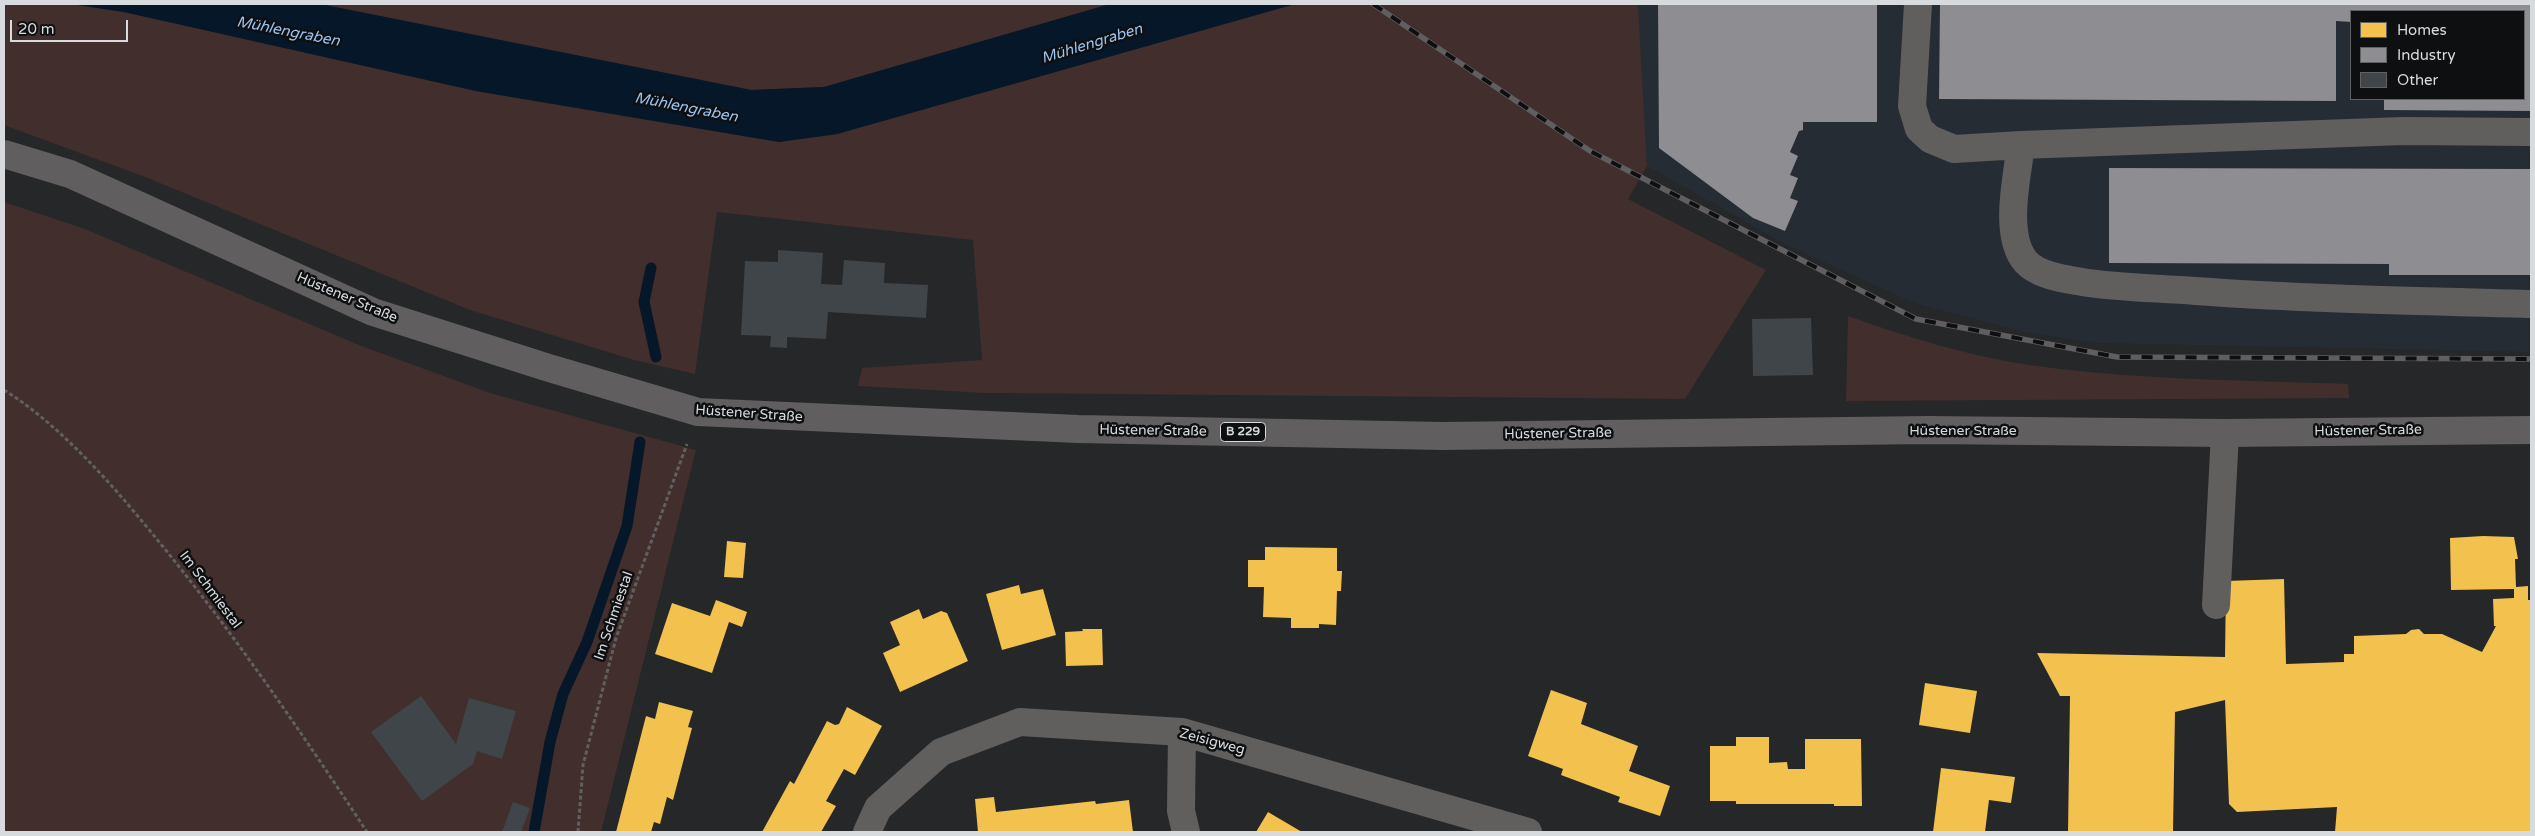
<!DOCTYPE html>
<meta charset="utf-8">
<style>
body{margin:0}
#map{position:relative;width:2535px;height:836px;overflow:hidden;background:#252729;font-family:"Varela Round",sans-serif}
canvas{display:block}
.frame{position:absolute;inset:0;border:5px solid #d8dbde;pointer-events:none}
.legend{position:absolute;left:2350px;top:10px;width:175px;height:90px;box-sizing:border-box;background:#0e0f11;border:1px solid #5f6163;margin:0;padding:6px 9px;list-style:none;font-size:15px;color:#d8dbde}
.legend li{display:flex;align-items:center;gap:10px;height:25px}
.legend b{width:25px;border:1px solid #5f6163}
.scale{position:absolute;left:10px;top:20px;width:118px;height:22px;box-sizing:border-box;border:2px solid #d8dbde;border-top:0;padding-left:6px;font-size:15px;line-height:18px;white-space:nowrap;color:#d8dbde;-webkit-text-stroke:4px #0e0f11;paint-order:stroke}
</style>
<div id="map">
<canvas width="2535" height="836"></canvas>
<div class="frame"></div>
<ul class="legend">
<li><b style="height:14px;background:#f2c14e"></b>Homes</li>
<li><b style="height:14px;background:#8d8d92"></b>Industry</li>
<li><b style="height:14px;background:#40454a"></b>Other</li>
</ul>
<div class="scale">20 m</div>
</div>
<script>
const c = document.querySelector('canvas').getContext('2d');
c.lineJoin = 'round';
function fillPath(path, color) { c.fillStyle = color; c.fill(path, 'evenodd'); }
function stroke(path, color, width, dash) { c.strokeStyle = color; c.lineWidth = width; c.lineCap = dash ? 'butt' : 'round'; c.setLineDash(dash || []); c.stroke(path); }
function write(font, color, halo, rows, align = 'center') {
  c.font = font + ' "Varela Round",sans-serif'; c.lineWidth = 5; c.setLineDash([]); c.textBaseline = 'middle'; c.strokeStyle = halo; c.fillStyle = color; for (const [text, x, y, turn = 0] of rows) {
    c.save(); c.translate(x, y); c.rotate((+turn || 0) * Math.PI / 180); c.textAlign = isNaN(turn) ? turn : align; if (halo) c.strokeText(text, 0, 0); c.fillText(text, 0, 0); c.restore();
  }
}
fillPath(new Path2D(`
 M 1638,4 L 2531,4 L 2531,352 L 2098,343 L 2028,333 L 1914,303 L 1788,246 L 1647,166 ZM 2351,11 L 2524,11 L 2524,99 L 2351,99 Z`), '#252c34');
fillPath(new Path2D(`
 M 4,4 L 71,4 L 124,12 L 476,91 L 779,142 L 837,134 L 1295,4 L 1638,4 L 1647,166 L 1628,199 L 1766,270 L 1685,399 L 985,393 L 858,386 L 862,368 L 982,360 L 973,240 L 717,212 L 695,374 L 634,360 L 470,310 L 145,177 L 4,125 Z
 M 320,4 L 1110,4 L 824,87 L 751,90 Z
 M 4,202 L 85,229 L 359,345 L 490,393 L 696,450 L 601,832 L 4,832 Z
 M 1848,316 C 1907,337 1968,356 2030,365 C 2136,380 2242,380 2348,384 L 2349,398 L 1846,401 Z`), '#422e2c');
fillPath(new Path2D(`
 M 71,4 L 320,4 L 751,90 L 824,87 L 1110,4 L 1295,4 L 837,134 L 779,142 L 476,91 L 124,12 Z`), '#06172a');
fillPath(new Path2D(`
 M 2483,536 L 2514,537 L 2518,559 L 2515,559 L 2516,587 L 2528,586 L 2528,600 L 2531,600 L 2531,832 L 2335,832 L 2337,807 L 2237,812 L 2229,804 L 2225,700 L 2175,712 L 2173,832 L 2068,832 L 2070,696 L 2060,696 L 2037,653 L 2225,657 L 2226,581 L 2284,579 L 2286,664 L 2344,662 L 2344,654 L 2354,654 L 2354,636 L 2406,634 L 2411,630 L 2419,629 L 2424,634 L 2442,634 L 2482,652 L 2496,626 L 2494,626 L 2493,599 L 2514,598 L 2514,589 L 2451,590 L 2450,538 Z
 M 727,541 L 746,543 L 743,578 L 724,577 Z
 M 1265,547 L 1337,548 L 1337,571 L 1342,571 L 1341,591 L 1337,591 L 1336,625 L 1319,624 L 1319,628 L 1291,628 L 1291,618 L 1263,617 L 1264,587 L 1248,587 L 1248,560 L 1265,560 Z
 M 1019,585 L 1021,594 L 1043,589 L 1056,635 L 1002,650 L 986,594 Z
 M 716,600 L 747,612 L 742,627 L 729,622 L 712,673 L 655,654 L 672,603 L 710,616 Z
 M 919,609 L 923,619 L 941,611 L 947,613 L 968,661 L 900,692 L 883,653 L 900,645 L 890,622 Z
 M 1082,629 L 1102,629 L 1103,665 L 1066,666 L 1065,632 L 1083,631 Z
 M 1925,683 L 1977,691 L 1970,733 L 1919,725 Z
 M 1551,690 L 1587,703 L 1581,724 L 1638,746 L 1629,771 L 1670,786 L 1660,816 L 1618,802 L 1620,797 L 1561,775 L 1563,769 L 1528,756 Z
 M 659,702 L 693,711 L 688,727 L 692,728 L 673,800 L 667,797 L 660,824 L 654,822 L 651,832 L 616,832 L 646,716 L 655,719 Z
 M 847,707 L 882,726 L 855,775 L 844,769 L 826,801 L 836,806 L 821,832 L 762,832 L 790,781 L 794,784 L 827,721 L 835,725 L 839,724 Z
 M 1736,737 L 1769,737 L 1769,763 L 1787,762 L 1788,769 L 1805,769 L 1805,739 L 1861,739 L 1862,806 L 1834,806 L 1834,804 L 1736,804 L 1736,801 L 1710,801 L 1710,746 L 1736,746 Z
 M 1941,768 L 2015,777 L 2011,803 L 1989,800 L 1985,832 L 1933,832 Z
 M 994,797 L 996,812 L 1095,801 L 1096,804 L 1129,800 L 1133,832 L 978,832 L 975,799 Z
 M 1268,812 L 1302,832 L 1256,832 Z`), '#f2c14e');
fillPath(new Path2D(`
 M 1658,4 L 1877,4 L 1877,122 L 1803,122 L 1803,130 L 1799,131 L 1790,152 L 1798,156 L 1790,175 L 1798,178 L 1790,198 L 1798,201 L 1785,231 L 1753,218 L 1659,148 Z
 M 1940,4 L 2531,4 L 2531,111 L 2384,110 L 2384,99 L 2524,99 L 2524,11 L 2351,11 L 2351,22 L 2336,21 L 2336,101 L 1939,99 Z
 M 2109,168 L 2531,169 L 2531,275 L 2389,275 L 2389,264 L 2109,263 Z`), '#8d8d92');
stroke(new Path2D(`
 M 651,268 L 644,302 L 656,357
 M 534,832 L 550,742 L 563,694 L 587,642 L 627,526 L 640,442`), '#06172a', 11);
fillPath(new Path2D(`
 M 778,250 L 823,253 L 821,284 L 842,285 L 844,260 L 885,263 L 884,283 L 928,285 L 926,318 L 828,312 L 826,339 L 787,337 L 787,348 L 770,347 L 771,336 L 741,335 L 745,261 L 778,262 Z
 M 1811,318 L 1813,375 L 1753,376 L 1752,319 Z
 M 421,696 L 456,744 L 469,698 L 516,711 L 502,759 L 477,751 L 473,764 L 422,801 L 371,732 Z
 M 513,802 L 530,808 L 521,832 L 502,832 Z`), '#40454a');
stroke(new Path2D(`
 M 4,390 C 62,426 117,490 160,543 C 235,635 302,733 367,832
 M 578,832 L 583,765 L 616,638 L 687,444`), '#616060', 3, [4, 2.5]);
stroke(new Path2D(`
 M 1918,4 L 1912,106 L 1919,129 L 1930,139 L 1954,149 L 2021,145 L 2403,131 L 2531,132
 M 2021,145 C 2017,177 2003,236 2026,262 C 2039,276 2065,279 2082,282 C 2119,288 2158,288 2195,291 C 2307,299 2419,301 2531,304
 M 2216,605 L 2225,433
 M 1182,732 L 1181,811 L 1186,832
 M 867,832 L 878,808 L 941,752 L 1020,722 L 1182,732 L 1528,832`), '#615e5e', 28);
stroke(new Path2D(`
 M 4,154 L 70,174 L 373,312 L 549,368 L 698,412 L 1078,429 L 1443,436 L 1928,430 L 2225,433 L 2531,430`), '#615e5f', 28);
const rail = new Path2D(`
 M 1373,4 L 1590,151 L 1916,319 L 2117,357 L 2531,359`);
stroke(rail, '#605e60', 5.5);
stroke(rail, '#0e0f11', 4, [11]);
for (const [x, y, w] of [
 [1243,432,45]
]) { const box = new Path2D(); box.roundRect(x - w / 2, y - 9.5, w, 19, 4); c.fillStyle = '#0e0f11'; c.fill(box); stroke(box, '#d8dbde', 1); }
write('bold 12px', '#d8dbde', null, [
 ["B 229",1243,432]
]);
write('14px', '#d8dbde', '#0e0f11', [
 ["Hüstener Straße",347,298,23],
 ["Hüstener Straße",749,414,4],
 ["Hüstener Straße",1153,431,1],
 ["Hüstener Straße",1963,431],
 ["Hüstener Straße",2368,431,-1],
 ["Hüstener Straße",1558,434,-1],
 ["Im Schmiestal",210,590,53],
 ["Im Schmiestal",614,616,-71],
 ["Zeisigweg",1212,742,15]
]);
write('italic 15px', '#9bc3f2', '#0e0f11', [
 ["Mühlengraben",288,32,11],
 ["Mühlengraben",1092,44,-17],
 ["Mühlengraben",686,108,11]
]);
</script>
